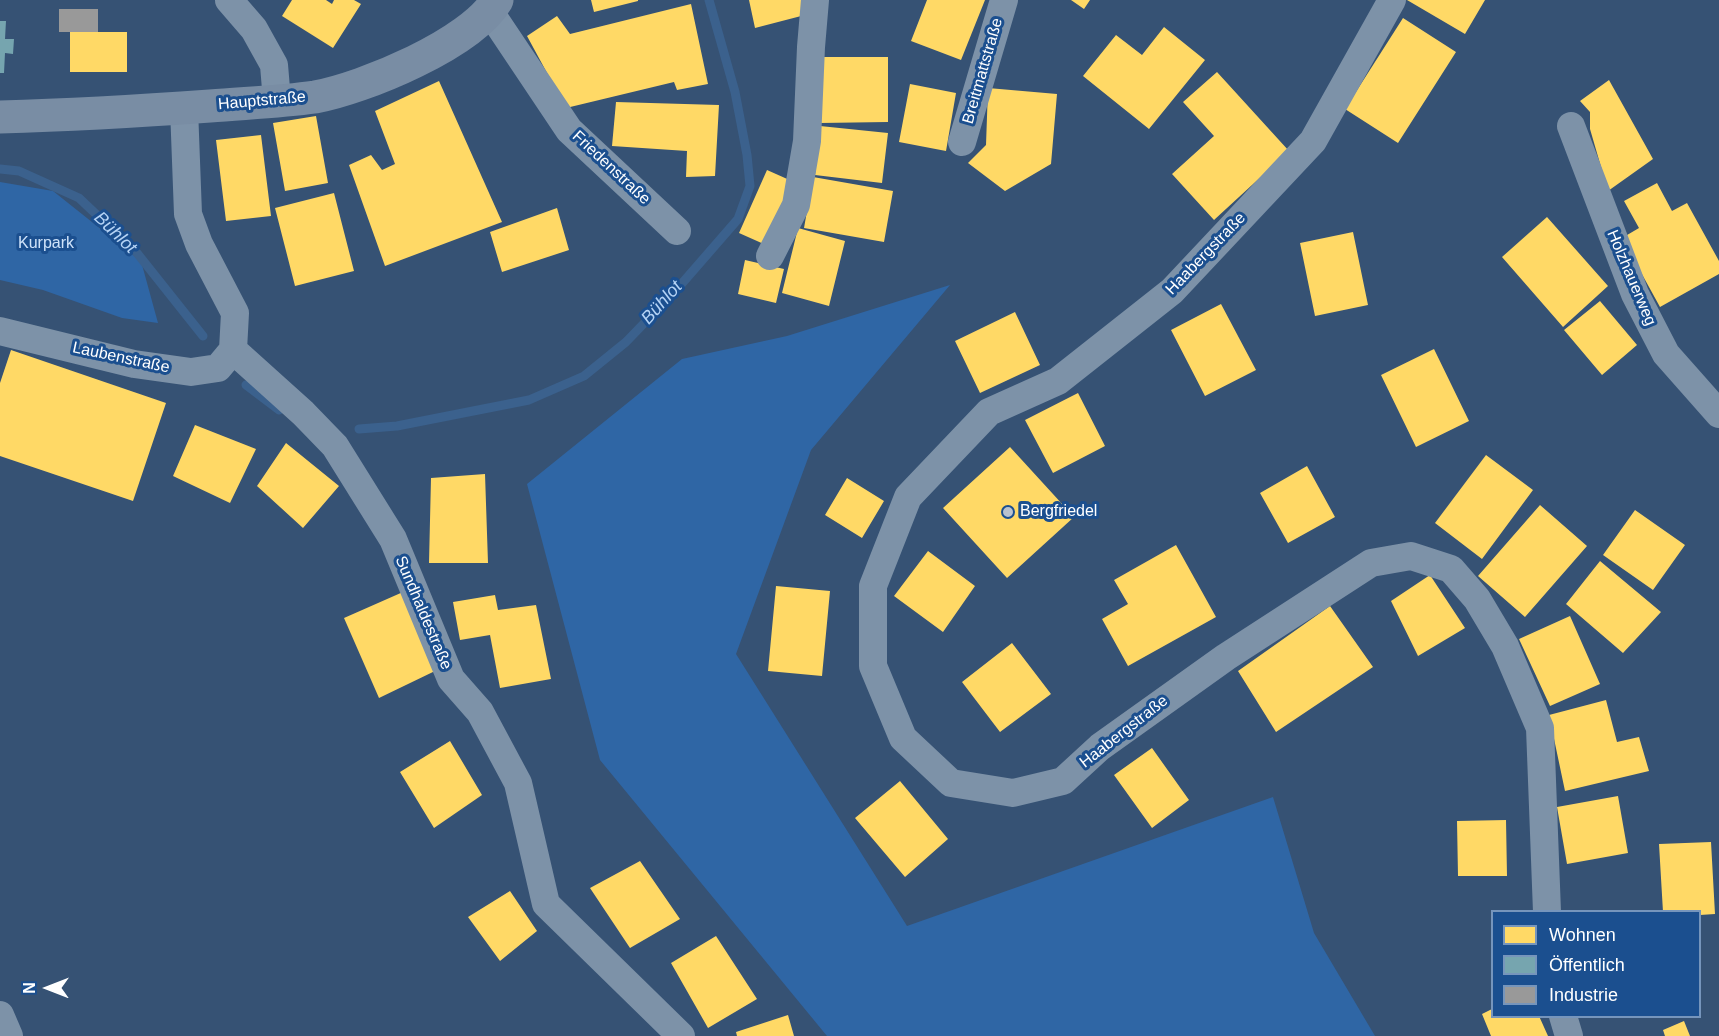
<!DOCTYPE html>
<meta charset="utf-8">
<style>
body{margin:0}
#map{position:relative;width:1719px;height:1036px;overflow:hidden;background:#365274;font-family:Arial,sans-serif}
canvas{display:block}
.legend{position:absolute;left:1491px;top:910px;width:210px;height:108px;box-sizing:border-box;background:#1b4f8f;border:2px solid #7695bc;margin:0;padding:8px 10px;list-style:none;font-size:18px;color:#fff}
.legend li{display:flex;align-items:center;gap:12px;height:30px}
.legend b{width:30px;border:2px solid #7695bc}
.north{position:absolute;left:18px;top:958px;width:60px;height:60px;-webkit-text-stroke:4px #1b4f8f;paint-order:stroke;rotate:270deg;font-size:16px;font-weight:700;line-height:24px;text-align:center;color:#fff}
.north::after{content:'';display:block;margin:auto;width:21px;height:27px;background:#fff;clip-path:polygon(50% 0,100% 100%,50% 72%,0 100%)}
</style>
<div id="map">
<canvas width="1719" height="1036"></canvas>
<ul class="legend">
<li><b style="height:16px;background:#ffd966"></b>Wohnen</li>
<li><b style="height:16px;background:#76a5af"></b>Öffentlich</li>
<li><b style="height:16px;background:#999"></b>Industrie</li>
</ul>
<div class="north">N</div>
</div>
<script>
const c = document.querySelector('canvas').getContext('2d');
c.lineJoin = 'round';
function fillPath(path, color) { c.fillStyle = color; c.fill(path, 'evenodd'); }
function stroke(path, color, width, dash) { c.strokeStyle = color; c.lineWidth = width; c.lineCap = dash ? 'butt' : 'round'; c.setLineDash(dash || []); c.stroke(path); }
function write(font, color, halo, rows, align = 'center') {
  c.font = font + ' Arial,sans-serif'; c.lineWidth = 6; c.setLineDash([]); c.textBaseline = 'middle'; c.strokeStyle = halo; c.fillStyle = color; for (const [text, x, y, turn = 0] of rows) {
    c.save(); c.translate(x, y); c.rotate((+turn || 0) * Math.PI / 180); c.textAlign = isNaN(turn) ? turn : align; if (halo) c.strokeText(text, 0, 0); c.fillText(text, 0, 0); c.restore();
  }
}
fillPath(new Path2D(`
 M 0,182 L 53,191 L 141,261 L 158,323 L 122,318 L 43,290 L 0,280 Z
 M 950,285 L 811,450 L 736,654 L 907,926 L 1273,797 L 1314,933 L 1375,1036 L 827,1036 L 600,760 L 527,484 L 682,359 L 787,336 Z`), '#2f66a5');
fillPath(new Path2D(`
 M 292,0 L 326,0 L 332,4 L 334,0 L 354,0 L 361,4 L 333,48 L 282,16 Z
 M 591,0 L 638,0 L 638,1 L 594,12 Z
 M 749,0 L 802,0 L 805,15 L 755,28 Z
 M 927,0 L 985,0 L 961,60 L 911,41 Z
 M 1071,0 L 1090,0 L 1084,9 Z
 M 1407,0 L 1485,0 L 1465,34 Z
 M 691,4 L 708,84 L 677,90 L 674,82 L 566,108 L 527,36 L 557,16 L 570,34 Z
 M 1403,18 L 1456,52 L 1398,143 L 1345,109 Z
 M 1164,27 L 1205,60 L 1149,129 L 1083,76 L 1116,35 L 1142,55 Z
 M 70,32 L 127,32 L 127,72 L 70,72 Z
 M 818,57 L 888,57 L 888,122 L 820,123 Z
 M 1217,72 L 1289,151 L 1214,220 L 1172,174 L 1214,136 L 1183,102 Z
 M 1609,80 L 1653,159 L 1608,191 L 1590,129 L 1590,112 L 1580,101 Z
 M 439,81 L 502,222 L 385,266 L 349,165 L 371,155 L 382,170 L 395,164 L 375,111 Z
 M 910,84 L 956,93 L 946,151 L 899,142 Z
 M 988,88 L 1057,94 L 1051,164 L 1005,191 L 968,163 L 986,145 Z
 M 616,102 L 719,105 L 715,176 L 686,177 L 687,151 L 612,146 Z
 M 316,116 L 328,183 L 285,191 L 273,123 Z
 M 820,126 L 888,133 L 882,183 L 815,175 Z
 M 261,135 L 271,216 L 226,221 L 216,140 Z
 M 767,170 L 794,182 L 766,245 L 739,233 Z
 M 813,177 L 893,191 L 884,242 L 804,228 Z
 M 1657,183 L 1672,211 L 1687,203 L 1719,261 L 1719,274 L 1660,307 L 1622,238 L 1639,228 L 1624,201 Z
 M 334,193 L 354,271 L 295,286 L 275,208 Z
 M 557,208 L 569,250 L 502,272 L 490,232 Z
 M 1547,217 L 1608,286 L 1563,327 L 1502,257 Z
 M 798,228 L 845,241 L 829,306 L 782,293 Z
 M 1353,232 L 1368,305 L 1315,316 L 1300,243 Z
 M 745,260 L 784,269 L 776,303 L 738,294 Z
 M 1600,301 L 1637,345 L 1602,375 L 1564,330 Z
 M 1221,304 L 1256,370 L 1205,396 L 1171,330 Z
 M 1015,312 L 1040,365 L 980,393 L 955,341 Z
 M 1434,349 L 1469,421 L 1416,447 L 1381,375 Z
 M 11,350 L 166,403 L 133,501 L 0,456 L 0,383 Z
 M 1078,393 L 1105,446 L 1053,473 L 1025,420 Z
 M 195,425 L 256,449 L 230,503 L 173,476 Z
 M 286,443 L 339,486 L 303,528 L 257,486 Z
 M 1010,447 L 1074,517 L 1007,578 L 943,508 Z
 M 1486,455 L 1533,490 L 1482,559 L 1435,523 Z
 M 1307,466 L 1335,517 L 1288,543 L 1260,493 Z
 M 485,474 L 488,563 L 429,563 L 431,478 Z
 M 847,478 L 884,501 L 862,538 L 825,515 Z
 M 1540,505 L 1587,546 L 1525,617 L 1478,576 Z
 M 1635,510 L 1685,545 L 1653,590 L 1603,555 Z
 M 1176,545 L 1216,617 L 1128,666 L 1102,619 L 1128,604 L 1114,580 Z
 M 928,551 L 975,586 L 943,632 L 894,596 Z
 M 1600,561 L 1661,612 L 1623,653 L 1566,604 Z
 M 1430,575 L 1465,628 L 1418,656 L 1391,601 Z
 M 776,586 L 830,591 L 822,676 L 768,671 Z
 M 403,592 L 435,671 L 379,698 L 344,618 Z
 M 495,595 L 498,610 L 536,605 L 551,679 L 500,688 L 490,635 L 460,640 L 453,602 Z
 M 1330,606 L 1373,667 L 1276,732 L 1238,671 Z
 M 1570,616 L 1600,684 L 1550,706 L 1519,639 Z
 M 1012,643 L 1051,694 L 1000,732 L 962,682 Z
 M 1606,700 L 1617,742 L 1639,737 L 1649,771 L 1565,791 L 1549,715 Z
 M 450,741 L 482,795 L 434,828 L 400,772 Z
 M 1152,748 L 1189,800 L 1152,828 L 1114,775 Z
 M 900,781 L 948,839 L 905,877 L 855,818 Z
 M 1618,796 L 1628,853 L 1567,864 L 1557,807 Z
 M 1506,820 L 1507,876 L 1458,876 L 1457,821 Z
 M 1711,842 L 1715,914 L 1700,915 L 1700,912 L 1663,912 L 1659,844 Z
 M 640,861 L 680,919 L 630,948 L 590,888 Z
 M 510,891 L 537,931 L 500,961 L 468,917 Z
 M 716,936 L 757,999 L 708,1028 L 671,963 Z
 M 1492,1009 L 1492,1016 L 1539,1016 L 1548,1036 L 1491,1036 L 1482,1014 Z
 M 788,1015 L 794,1036 L 737,1036 L 736,1032 Z
 M 1684,1021 L 1690,1036 L 1665,1036 L 1663,1030 Z`), '#ffd966');
fillPath(new Path2D(`
 M 0,21 L 6,21 L 5,39 L 14,39 L 13,54 L 5,53 L 4,73 L 0,73 Z`), '#76a5af');
fillPath(new Path2D(`
 M 59,9 L 98,9 L 98,32 L 59,32 Z`), '#999');
stroke(new Path2D(`
 M 0,169 L 19,171 L 79,198 L 137,253 L 203,336
 M 246,385 L 279,410
 M 359,429 L 397,426 L 529,400 L 584,376 L 626,342 L 678,288 L 738,219 L 750,186 L 747,155 L 735,92 L 709,0`), '#3b618d', 9);
stroke(new Path2D(`
 M 229,0 L 254,29 L 274,65 L 277,101
 M 1392,0 L 1313,141 L 1172,291 L 1058,381 L 989,412 L 908,497 L 873,586 L 873,666 L 903,738 L 951,783 L 1013,793 L 1063,781 L 1100,747 L 1226,657 L 1371,563 L 1411,556 L 1451,569 L 1477,599 L 1505,646 L 1540,728 L 1547,912
 M 490,12 L 569,130 L 677,231
 M 1571,126 L 1635,294 L 1666,354 L 1719,414
 M 962,142 L 1004,0
 M 770,256 L 796,205 L 807,141 L 811,47 L 815,0
 M 0,331 L 134,364 L 191,372 L 218,368 L 233,350 L 235,313 L 199,244 L 188,214 L 184,108
 M 233,350 L 303,413 L 335,446 L 393,539 L 451,679 L 480,712 L 518,783 L 546,904 L 681,1036
 M 0,1015 L 9,1036
 M 1563,1016 L 1569,1036`), '#7d92a8', 28);
stroke(new Path2D(`
 M 0,117 C 70,115 140,111 210,106 C 245,103 280,102 315,97 C 364,88 471,44 497,0`), '#798da4', 33);
for (const [x, y, r, color] of [
 [1008,512,6,"#b9c2ce"]
]) { const dot = new Path2D(); dot.arc(x, y, r, 0, 2 * Math.PI); c.fillStyle = color; c.fill(dot); stroke(dot, '#1b4f8f', 2); }
write('16px', '#fff', '#1b4f8f', [
 ["Breitmattstraße",983,71,-74],
 ["Hauptstraße",262,101,-5],
 ["Friedenstraße",611,168,43],
 ["Haabergstraße",1206,254,-46],
 ["Holzhauerweg",1631,278,67],
 ["Laubenstraße",121,358,12],
 ["Sundhaldestraße",423,613,67],
 ["Haabergstraße",1124,732,-38]
]);
write('16px', '#cfe3fa', '#1b4f8f', [
 ["Kurpark",46,244]
]);
write('16px', '#fff', '#1b4f8f', [
 ["Bergfriedel",1020,512]
], 'left');
write('italic 18px', '#b5d3f5', '#1b4f8f', [
 ["Bühlot",115,233,44],
 ["Bühlot",662,303,-48]
]);
</script>
